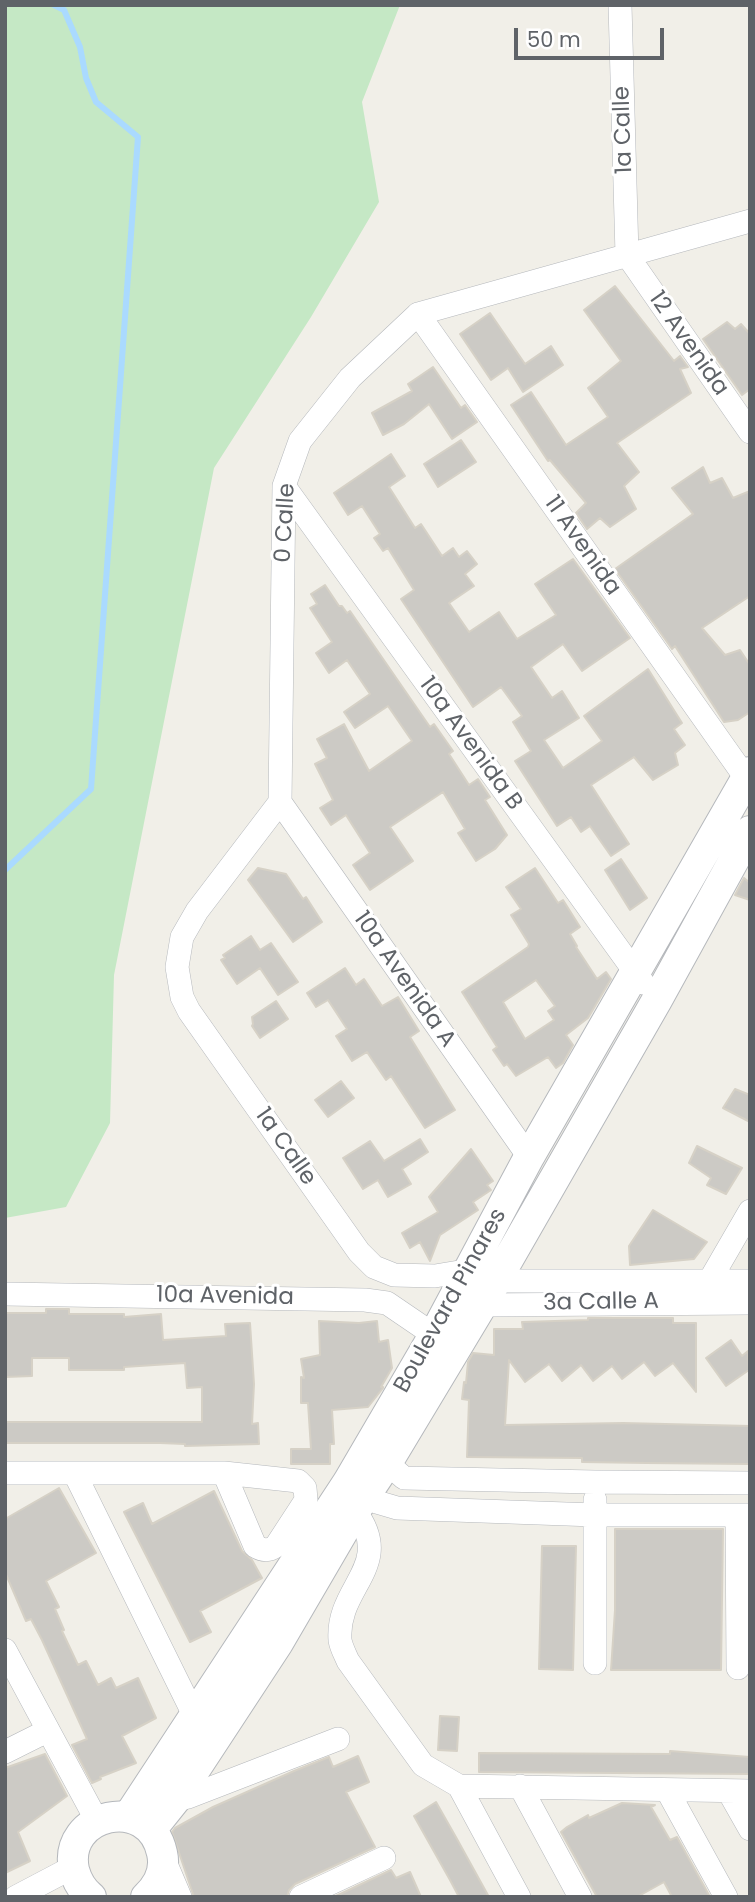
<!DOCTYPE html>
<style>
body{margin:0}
#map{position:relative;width:755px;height:1902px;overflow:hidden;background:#f1efe8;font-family:Poppins,sans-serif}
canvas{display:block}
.frame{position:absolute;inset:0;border:7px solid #5f6368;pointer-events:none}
.scale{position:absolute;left:514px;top:28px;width:150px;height:32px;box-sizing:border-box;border:4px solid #5f6368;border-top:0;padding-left:9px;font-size:21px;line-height:24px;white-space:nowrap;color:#5f6368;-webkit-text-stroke:5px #fff;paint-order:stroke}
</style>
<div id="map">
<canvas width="755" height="1902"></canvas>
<div class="frame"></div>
<div class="scale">50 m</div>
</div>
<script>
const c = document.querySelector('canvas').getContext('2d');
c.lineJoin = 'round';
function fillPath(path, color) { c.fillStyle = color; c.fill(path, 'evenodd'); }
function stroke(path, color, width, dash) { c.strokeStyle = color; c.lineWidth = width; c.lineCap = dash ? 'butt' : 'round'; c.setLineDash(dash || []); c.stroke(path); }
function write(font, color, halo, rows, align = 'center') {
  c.font = font + ' Poppins,sans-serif'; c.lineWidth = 6; c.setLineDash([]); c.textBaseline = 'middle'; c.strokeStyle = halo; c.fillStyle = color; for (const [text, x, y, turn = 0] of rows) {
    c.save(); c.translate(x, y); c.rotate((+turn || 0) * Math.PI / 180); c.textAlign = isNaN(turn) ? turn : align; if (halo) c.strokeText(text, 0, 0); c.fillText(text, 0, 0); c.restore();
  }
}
fillPath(new Path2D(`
 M 5,5 L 400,5 L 362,102 L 379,202 L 311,317 L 214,468 L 114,975 L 110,1123 L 66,1207 L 5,1218 Z`), '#c5e8c5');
stroke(new Path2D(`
 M 5,870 L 91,789 L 138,137 L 96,102 L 86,78 L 80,47 L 64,10 L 54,5`), '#aadaff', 6);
const building = new Path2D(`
 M 615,286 L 674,361 L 680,356 L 688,367 L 680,369 L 691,393 L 617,443 L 639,472 L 624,486 L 636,509 L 610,527 L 600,518 L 587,529 L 576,513 L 586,503 L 550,460 L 548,461 L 511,405 L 531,392 L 566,445 L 608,417 L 588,388 L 621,361 L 584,310 Z
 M 490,313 L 525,364 L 551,346 L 563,365 L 523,392 L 508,368 L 491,380 L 460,334 Z
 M 727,322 L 735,329 L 741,324 L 750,334 L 750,389 L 742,395 L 703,339 Z
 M 433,367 L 461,408 L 465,405 L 477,422 L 452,439 L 429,404 L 404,424 L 383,435 L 372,413 L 412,391 L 408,384 Z
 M 461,440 L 476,462 L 438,487 L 424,464 Z
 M 391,454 L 405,476 L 389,487 L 415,528 L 421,524 L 442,556 L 453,548 L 459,557 L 467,551 L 477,564 L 465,574 L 474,586 L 449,603 L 469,632 L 499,612 L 517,639 L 556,615 L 535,584 L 573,559 L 630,638 L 582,671 L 563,644 L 531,667 L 552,698 L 562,691 L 579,718 L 544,740 L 563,768 L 602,741 L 584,716 L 648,669 L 682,723 L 674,729 L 685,745 L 675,753 L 678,765 L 653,780 L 634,757 L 591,785 L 629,844 L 611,856 L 590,826 L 581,832 L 571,817 L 557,826 L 515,761 L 531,751 L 513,722 L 522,716 L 501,687 L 473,707 L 401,599 L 414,590 L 388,548 L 383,551 L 374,538 L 380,534 L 362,506 L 348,515 L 334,493 Z
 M 703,467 L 710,483 L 722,478 L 733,498 L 750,491 L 750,596 L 702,628 L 725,655 L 740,650 L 750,665 L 750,712 L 738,720 L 724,722 L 675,646 L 672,649 L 615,569 L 693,514 L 672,488 Z
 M 325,585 L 339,606 L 342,606 L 347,613 L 350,611 L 430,727 L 434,724 L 453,751 L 449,754 L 469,785 L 478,779 L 490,797 L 485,800 L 507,835 L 495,849 L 476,861 L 458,833 L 465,829 L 443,792 L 390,827 L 413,861 L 370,890 L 353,865 L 370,853 L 346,815 L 331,825 L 320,808 L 333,800 L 315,764 L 327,758 L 317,739 L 344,724 L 369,771 L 412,741 L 388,706 L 355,728 L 344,712 L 370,694 L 347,660 L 329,673 L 316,653 L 332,642 L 310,608 L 317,604 L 311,594 Z
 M 621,859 L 647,898 L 630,910 L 605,870 Z
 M 258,868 L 286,874 L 303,899 L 306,897 L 322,922 L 293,942 L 248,880 Z
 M 535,868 L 558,903 L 563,900 L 580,927 L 570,934 L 577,946 L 576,947 L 597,979 L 606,972 L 611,979 L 588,1018 L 566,1035 L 573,1045 L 563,1063 L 556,1068 L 548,1057 L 516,1076 L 507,1064 L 504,1066 L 493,1050 L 497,1047 L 462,992 L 528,947 L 529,944 L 511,915 L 521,909 L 506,887 ZM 536,980 L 555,1006 L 548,1011 L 554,1020 L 525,1039 L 503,1002 Z
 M 744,878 L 750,883 L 750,900 L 735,895 Z
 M 251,936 L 260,950 L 271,943 L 298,982 L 278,995 L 260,968 L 237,984 L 221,960 L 225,958 L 223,955 Z
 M 345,968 L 356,985 L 364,979 L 382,1006 L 398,997 L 419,1031 L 410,1037 L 455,1110 L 425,1128 L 391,1076 L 386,1080 L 367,1052 L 352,1061 L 336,1036 L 347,1029 L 328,1000 L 316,1007 L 307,993 Z
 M 276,1001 L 288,1019 L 260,1038 L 252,1026 L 253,1024 L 252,1017 Z
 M 341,1081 L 354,1098 L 328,1117 L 315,1100 Z
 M 735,1089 L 750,1095 L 750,1122 L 723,1108 Z
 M 420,1139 L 428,1152 L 402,1169 L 411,1184 L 388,1197 L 378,1180 L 363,1189 L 343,1158 L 370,1141 L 384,1161 Z
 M 697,1146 L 742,1168 L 726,1194 L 707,1185 L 711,1178 L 689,1163 Z
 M 471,1149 L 493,1181 L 487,1185 L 491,1190 L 473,1202 L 478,1210 L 440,1235 L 430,1261 L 420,1242 L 410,1248 L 402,1233 L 438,1212 L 429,1197 Z
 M 653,1210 L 707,1242 L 694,1259 L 630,1265 L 629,1246 Z
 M 46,1309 L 69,1309 L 69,1314 L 124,1314 L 124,1317 L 161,1314 L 163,1340 L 226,1336 L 225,1324 L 250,1323 L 254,1384 L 252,1424 L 258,1423 L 259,1444 L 185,1446 L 185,1444 L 160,1443 L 5,1443 L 5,1422 L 202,1422 L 202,1387 L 187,1388 L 185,1363 L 124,1367 L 124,1370 L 69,1370 L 69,1358 L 32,1358 L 32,1376 L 5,1377 L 5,1313 L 46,1313 Z
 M 588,1318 L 673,1318 L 673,1323 L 696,1323 L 696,1392 L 673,1363 L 655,1376 L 644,1362 L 622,1379 L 612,1366 L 593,1381 L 581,1365 L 562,1381 L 549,1364 L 525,1382 L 509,1360 L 505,1425 L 623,1423 L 750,1426 L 750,1464 L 646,1463 L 582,1462 L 582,1458 L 467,1457 L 469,1400 L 462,1399 L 464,1382 L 466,1383 L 468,1362 L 473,1353 L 494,1355 L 494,1329 L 523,1329 L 522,1322 L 588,1320 Z
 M 319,1321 L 359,1323 L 377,1321 L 379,1342 L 388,1340 L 392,1368 L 381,1387 L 383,1387 L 383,1388 L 368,1407 L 332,1410 L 334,1444 L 330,1444 L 330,1464 L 291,1464 L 291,1449 L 311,1449 L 308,1403 L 301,1403 L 301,1377 L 304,1378 L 301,1359 L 320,1355 Z
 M 731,1340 L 742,1356 L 748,1351 L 749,1370 L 726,1386 L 706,1358 Z
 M 59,1488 L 96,1553 L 46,1581 L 59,1607 L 55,1609 L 64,1630 L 62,1631 L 78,1665 L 86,1661 L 98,1685 L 111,1678 L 116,1688 L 138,1678 L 156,1718 L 122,1736 L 136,1763 L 100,1777 L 101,1779 L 92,1783 L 72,1745 L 87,1739 L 42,1640 L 31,1619 L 26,1621 L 5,1572 L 5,1519 Z
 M 214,1491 L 242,1551 L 252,1560 L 262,1578 L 200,1611 L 211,1632 L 190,1642 L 124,1512 L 143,1503 L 152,1524 Z
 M 615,1529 L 723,1529 L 721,1670 L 611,1670 L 615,1610 Z
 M 542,1546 L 576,1546 L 573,1670 L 539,1669 Z
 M 440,1716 L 459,1717 L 457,1751 L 438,1750 Z
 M 670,1751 L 750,1757 L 750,1774 L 479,1772 L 479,1753 L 670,1754 Z
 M 45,1754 L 67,1796 L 18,1832 L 30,1861 L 5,1873 L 5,1768 Z
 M 358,1756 L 369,1782 L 346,1792 L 375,1847 L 295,1884 L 289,1890 L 287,1897 L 194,1897 L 172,1832 L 175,1828 L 213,1807 L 294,1771 L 329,1757 L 333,1767 Z
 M 436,1802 L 457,1839 L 489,1897 L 459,1897 L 450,1880 L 414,1816 Z
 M 622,1803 L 655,1805 L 651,1807 L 670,1840 L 677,1837 L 710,1897 L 672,1897 L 664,1882 L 637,1897 L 597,1897 L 561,1832 L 567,1827 L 588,1815 L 589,1818 Z
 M 391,1870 L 396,1878 L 410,1872 L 421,1897 L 334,1897 Z`);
fillPath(building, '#cccac5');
stroke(building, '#d6d1c6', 2);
const minor = new Path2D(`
 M 620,5 L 627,255 L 750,432
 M 750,221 L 418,314 L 350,378 L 300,441 L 284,486 L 280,802 L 197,911 L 182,937 L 177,967 L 182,997 L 189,1011 L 359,1252 L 374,1267 L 394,1275 L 435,1276 L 471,1270 L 495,1281 L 750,1281
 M 418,314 L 746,778
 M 284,486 L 643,983
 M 280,802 L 529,1157
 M 710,1280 L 750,1211
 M 5,1294 L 365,1300 L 387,1303 L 434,1335
 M 471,1301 L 482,1305 L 750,1303
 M 377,1454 L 404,1478 L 595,1482 L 750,1483
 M 5,1473 L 224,1473 L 298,1481 L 305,1488 L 306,1500 L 276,1546 C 269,1551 263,1551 255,1546 L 224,1473
 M 75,1474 L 194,1715 L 203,1725
 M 352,1487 L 363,1498 L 397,1508 L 595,1515 L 750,1515
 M 595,1500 L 595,1663
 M 341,1508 L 355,1511 C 396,1566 336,1586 340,1640 C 341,1647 345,1654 348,1661 L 423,1765 L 459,1786 L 750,1791
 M 737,1515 L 738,1668
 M 5,1650 L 97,1821
 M 5,1752 L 47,1731
 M 459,1786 L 519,1897
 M 520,1786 L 580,1897
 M 667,1790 L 726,1897
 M 729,1792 L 750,1829
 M 175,1800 L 188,1797 L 338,1739
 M 163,1857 L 180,1897
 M 16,1897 L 73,1867
 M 301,1897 L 384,1858`);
const tertiary = new Path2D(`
 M 128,1817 L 348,1482 L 434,1335 L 529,1157 L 750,772
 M 151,1830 L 175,1800 L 278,1643 L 355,1511 L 387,1463 L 482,1305 L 657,1000 L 750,831
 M 91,1897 C 82,1890 77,1881 74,1870 C 62,1813 149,1793 162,1853 C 166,1870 158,1886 146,1897`);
stroke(minor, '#b5b8bc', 24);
stroke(tertiary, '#b5b8bc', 32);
stroke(minor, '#fff', 23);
stroke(tertiary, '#fff', 30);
write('23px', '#5f6368', '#fff', [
 ["1a Calle",624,130,-92],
 ["12 Avenida",688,344,55],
 ["0 Calle",286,523,-87],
 ["11 Avenida",582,546,55],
 ["10a Avenida B",470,744,54],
 ["10a Avenida A",404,980,55],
 ["1a Calle",285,1147,55],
 ["10a Avenida",225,1297,1],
 ["Boulevard Pinares",451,1301,-61],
 ["3a Calle A",601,1303,-1]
]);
</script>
